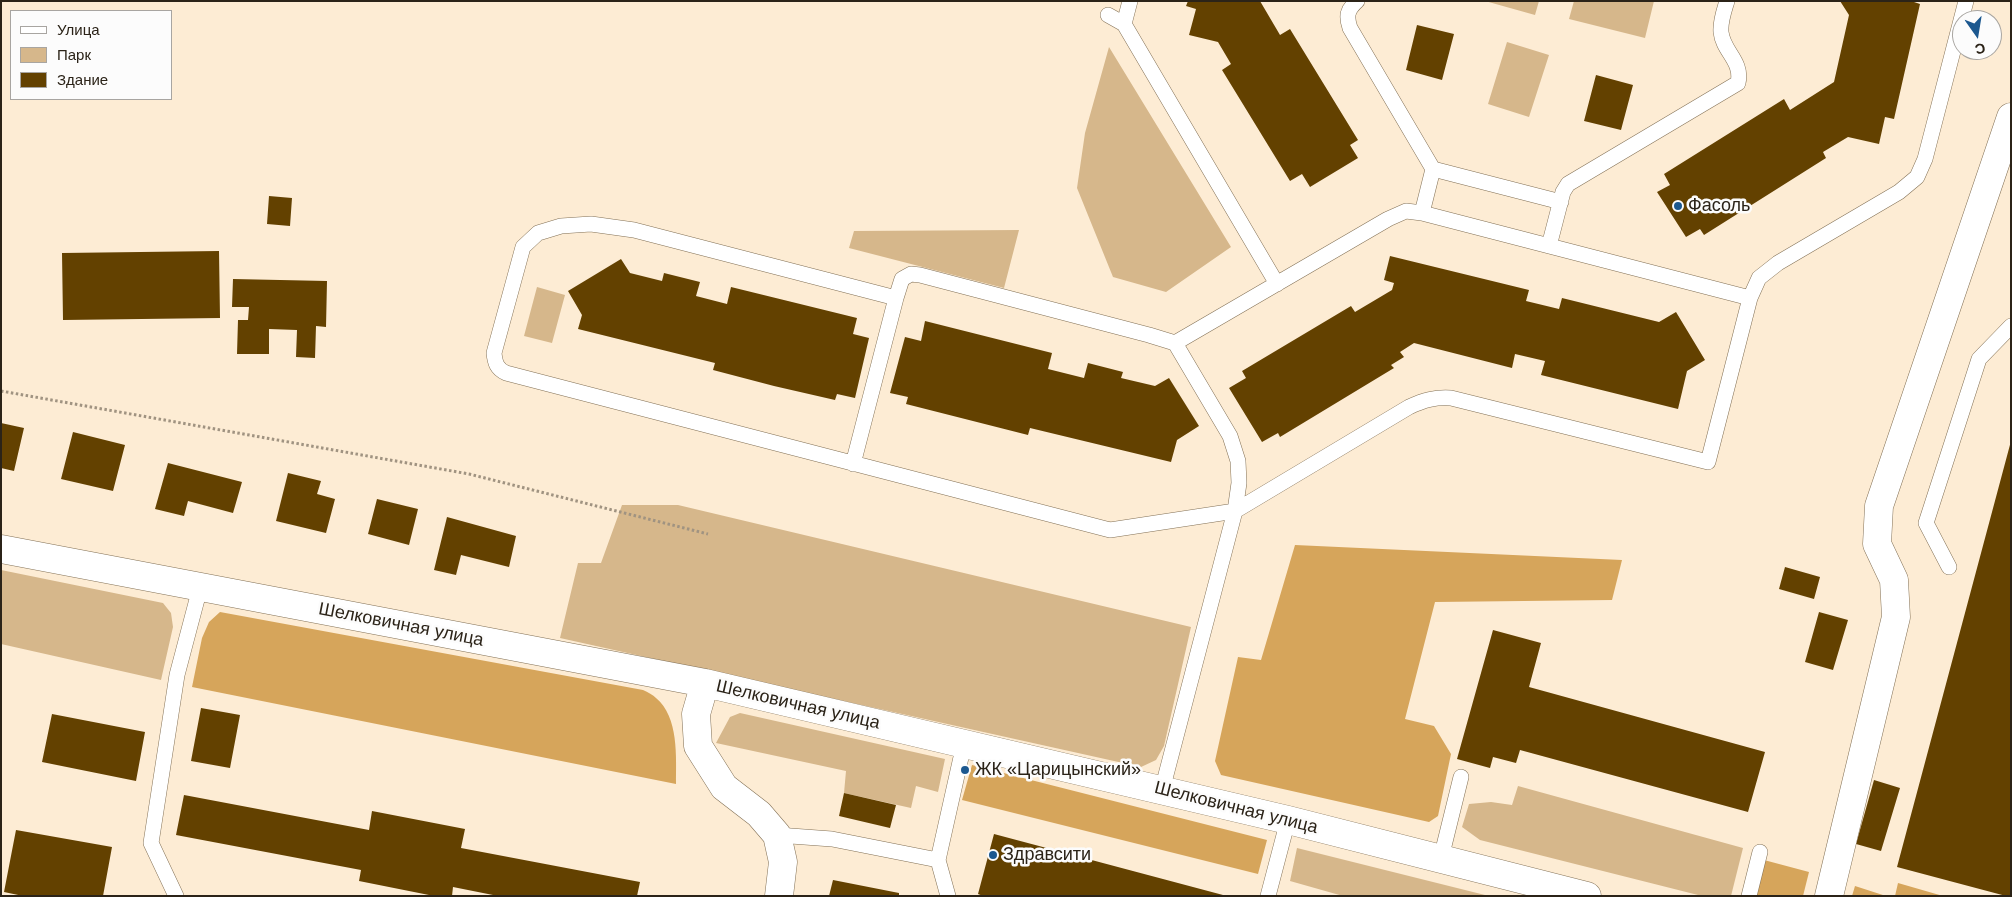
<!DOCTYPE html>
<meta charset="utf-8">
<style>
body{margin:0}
#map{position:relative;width:2012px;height:897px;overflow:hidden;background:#fdecd4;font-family:Helvetica,sans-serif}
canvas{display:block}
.frame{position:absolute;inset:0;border:2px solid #2b2318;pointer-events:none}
.legend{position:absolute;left:10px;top:10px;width:162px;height:90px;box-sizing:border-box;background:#fcfcfc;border:1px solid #a8a5a1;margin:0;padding:6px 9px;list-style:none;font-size:15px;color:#2b2318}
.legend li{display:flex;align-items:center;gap:10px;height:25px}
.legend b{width:25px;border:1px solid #a8a5a1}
.north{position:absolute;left:1952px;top:10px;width:50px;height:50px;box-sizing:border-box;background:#fcfcfc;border:1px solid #a8a5a1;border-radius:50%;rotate:167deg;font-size:14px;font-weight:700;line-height:20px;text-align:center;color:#2b2318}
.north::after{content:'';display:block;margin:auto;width:18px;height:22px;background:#1c588f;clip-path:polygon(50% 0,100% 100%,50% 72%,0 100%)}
</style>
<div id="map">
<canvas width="2012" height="897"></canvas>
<div class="frame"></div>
<ul class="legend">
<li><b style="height:6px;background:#fff"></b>Улица</li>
<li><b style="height:14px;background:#d6b78b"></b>Парк</li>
<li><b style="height:14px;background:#634100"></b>Здание</li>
</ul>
<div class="north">С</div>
</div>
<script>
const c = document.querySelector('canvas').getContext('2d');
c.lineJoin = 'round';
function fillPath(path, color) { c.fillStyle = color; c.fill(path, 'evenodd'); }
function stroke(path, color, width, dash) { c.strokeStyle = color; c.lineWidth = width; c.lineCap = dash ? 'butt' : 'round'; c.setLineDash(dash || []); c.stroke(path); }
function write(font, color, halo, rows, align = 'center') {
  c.font = font + ' Helvetica,sans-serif'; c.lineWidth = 5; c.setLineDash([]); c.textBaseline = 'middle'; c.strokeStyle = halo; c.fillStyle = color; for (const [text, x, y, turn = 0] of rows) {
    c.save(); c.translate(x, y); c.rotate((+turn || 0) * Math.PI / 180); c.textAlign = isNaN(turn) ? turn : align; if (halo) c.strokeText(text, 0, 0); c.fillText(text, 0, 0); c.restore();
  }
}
fillPath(new Path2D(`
 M 1485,1 L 1539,1 L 1535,15 Z
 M 1574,1 L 1654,1 L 1645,38 L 1569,19 Z
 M 1507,42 L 1549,55 L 1529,117 L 1488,104 Z
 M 1109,47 L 1231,247 L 1166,292 L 1113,277 L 1077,188 L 1085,133 Z
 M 1019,230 L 1004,288 L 849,248 L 854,231 Z
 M 537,287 L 565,295 L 552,343 L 524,336 Z
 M 622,505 L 678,505 L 1191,627 L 1164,746 L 1156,760 L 1141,767 L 560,638 L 578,563 L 601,563 Z
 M 1,570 L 163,603 L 171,613 L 173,627 L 161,680 L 1,644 Z
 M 740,713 L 945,759 L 938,792 L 916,786 L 911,808 L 844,793 L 846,771 L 716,743 L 730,717 Z
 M 1518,786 L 1743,848 L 1731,896 L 1702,896 L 1480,840 L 1462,827 L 1469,804 L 1491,802 L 1512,805 Z
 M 1297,848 L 1489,896 L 1343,896 L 1290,881 Z`), '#d6b78b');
fillPath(new Path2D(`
 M 1295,545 L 1622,560 L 1612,600 L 1435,602 L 1405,719 L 1434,726 L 1451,754 L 1438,816 L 1429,822 L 1221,775 L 1215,761 L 1238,657 L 1261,660 Z
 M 220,612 L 643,690 C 648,692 653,695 656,698 C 679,717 676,757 676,784 L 192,687 L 202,638 L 209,622 Z
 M 972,765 L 1267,840 L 1258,874 L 962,800 Z
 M 1764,860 L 1809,872 L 1803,896 L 1754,896 Z
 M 1898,883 L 1943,896 L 1895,896 Z
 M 1855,886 L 1886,896 L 1852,896 Z`), '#d6a55b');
fillPath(new Path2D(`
 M 1188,1 L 1260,1 L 1280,35 L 1290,29 L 1358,140 L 1350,145 L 1358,158 L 1310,187 L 1302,174 L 1290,181 L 1222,70 L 1231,64 L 1218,42 L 1189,35 L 1196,9 L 1186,6 Z
 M 1840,1 L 1911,1 L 1920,4 L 1894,119 L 1885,117 L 1879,144 L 1848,137 L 1823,152 L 1826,158 L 1704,235 L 1700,229 L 1686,237 L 1657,192 L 1670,185 L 1664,174 L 1784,99 L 1790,110 L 1834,82 L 1849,15 Z
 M 1417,25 L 1454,34 L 1442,80 L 1406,70 Z
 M 1596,75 L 1633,85 L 1621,130 L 1584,121 Z
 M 269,196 L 292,198 L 290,226 L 267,224 Z
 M 219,251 L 220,318 L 63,320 L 62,253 Z
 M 1390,256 L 1529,290 L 1526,301 L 1559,309 L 1562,298 L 1659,322 L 1676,312 L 1705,360 L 1687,371 L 1678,409 L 1541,375 L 1545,361 L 1515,354 L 1512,368 L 1414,343 L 1400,352 L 1404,357 L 1391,365 L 1394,368 L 1280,437 L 1278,433 L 1262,442 L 1229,388 L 1246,378 L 1242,371 L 1351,306 L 1355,312 L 1392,290 L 1394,283 L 1384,280 Z
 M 621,259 L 630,273 L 662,281 L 664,273 L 700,282 L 696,296 L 727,304 L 731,287 L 857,318 L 853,334 L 869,338 L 855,398 L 837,394 L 835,400 L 774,386 L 713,370 L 715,363 L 578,329 L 582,315 L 568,291 Z
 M 233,279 L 327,281 L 326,327 L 316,326 L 315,358 L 296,357 L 297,330 L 269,329 L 269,354 L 237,354 L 238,320 L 248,320 L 249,307 L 232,307 Z
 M 925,321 L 1052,353 L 1048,369 L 1084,378 L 1088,363 L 1123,372 L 1121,378 L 1155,386 L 1169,378 L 1199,426 L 1177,440 L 1171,462 L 1030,428 L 1028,435 L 906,404 L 908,397 L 890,393 L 905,337 L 921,341 Z
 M 1,423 L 24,428 L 14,471 L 1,468 Z
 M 73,432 L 125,445 L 113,491 L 61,479 Z
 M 2011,441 L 2011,896 L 2006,896 L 1897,867 Z
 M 168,463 L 242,482 L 233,513 L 188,501 L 184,516 L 155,509 Z
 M 288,473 L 321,481 L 317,494 L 335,499 L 326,533 L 276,521 Z
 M 377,499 L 418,509 L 409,545 L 368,534 Z
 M 447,517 L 516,536 L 509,567 L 461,555 L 456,575 L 434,570 Z
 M 1785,567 L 1820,577 L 1814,599 L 1779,589 Z
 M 1819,612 L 1848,620 L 1833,670 L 1805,662 Z
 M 1493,630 L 1541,643 L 1529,687 L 1765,752 L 1748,812 L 1520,750 L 1516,763 L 1493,757 L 1490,768 L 1457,759 Z
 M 201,708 L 240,715 L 230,768 L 191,761 Z
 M 52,714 L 145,732 L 136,781 L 42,762 Z
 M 1874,780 L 1900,788 L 1881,851 L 1856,844 Z
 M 844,793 L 896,805 L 890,828 L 839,816 Z
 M 184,795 L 369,830 L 372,811 L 465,829 L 461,848 L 640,882 L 637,896 L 498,896 L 453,887 L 452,896 L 434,896 L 359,881 L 361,870 L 176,835 Z
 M 16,830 L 112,847 L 103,896 L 23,896 L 4,892 Z
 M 994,834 L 1223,895 L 1223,896 L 983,896 L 978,894 Z
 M 833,880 L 899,893 L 899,896 L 829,896 Z`), '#634100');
const service = new Path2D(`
 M 1130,1 L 1124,24 L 1277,284
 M 1357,1 C 1347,10 1346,16 1350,28 L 1433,169 L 1422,213
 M 1108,15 L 1124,24
 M 1433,169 L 1561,202
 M 1549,246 L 1563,192 L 1568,184 L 1738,83 C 1743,61 1723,52 1721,32 C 1720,22 1724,11 1727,1
 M 1175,343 L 1149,335 L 920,275 L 911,274 L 902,279 L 896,298 L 634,230 L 591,224 L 561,226 L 538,233 L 523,247 L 494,353 C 495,363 497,369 506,373 L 1110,530 L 1235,511 L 1409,407 C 1424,400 1435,397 1451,398 L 1708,462 L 1750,298 L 1759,278 L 1778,263 L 1899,192 L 1917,177 L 1925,159 L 1966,1
 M 853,464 L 896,298
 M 1949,567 L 1926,523 L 1979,359 L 2011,326
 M 1162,790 L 1235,511 L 1239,483 L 1238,461 L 1230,436 L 1175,343 L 1388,219 L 1406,211 L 1422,213 L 1750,298
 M 777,835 L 832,839 L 938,860
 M 1441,858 L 1461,777
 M 176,896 L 151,843 L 177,675 L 200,588
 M 948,896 L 938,860 L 964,744
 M 1268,896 L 1288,820
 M 1749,896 L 1760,852`);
const minor = new Path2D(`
 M 1,549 L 705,683 L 1288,820 L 1587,896
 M 705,683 L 696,714 L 698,746 L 724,787 L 759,814 L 777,835 L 783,862 L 779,896
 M 1829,896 L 1896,617 L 1894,580 L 1877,544 L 1879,506 L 2011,117`);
stroke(service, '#837156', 16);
stroke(minor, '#837156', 29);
stroke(new Path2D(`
 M 1,391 L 469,474 L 708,534`), '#a09381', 3, [2.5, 2.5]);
stroke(service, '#fff', 15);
stroke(minor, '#fff', 28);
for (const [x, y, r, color] of [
 [1678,206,5,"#1c588f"],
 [965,770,5,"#1c588f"],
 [993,855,5,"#1c588f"]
]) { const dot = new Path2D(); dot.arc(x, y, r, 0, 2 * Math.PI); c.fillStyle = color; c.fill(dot); stroke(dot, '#fcfcfc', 2); }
write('18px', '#2b2318', '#fcfcfc', [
 ["Фасоль",1688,206],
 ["ЖК «Царицынский»",975,770],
 ["Здравсити",1003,855]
], 'left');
write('18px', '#2b2318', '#fcfcfc', [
 ["Шелковичная улица",401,625,11],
 ["Шелковичная улица",798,705,13],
 ["Шелковичная улица",1236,808,14]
]);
</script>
